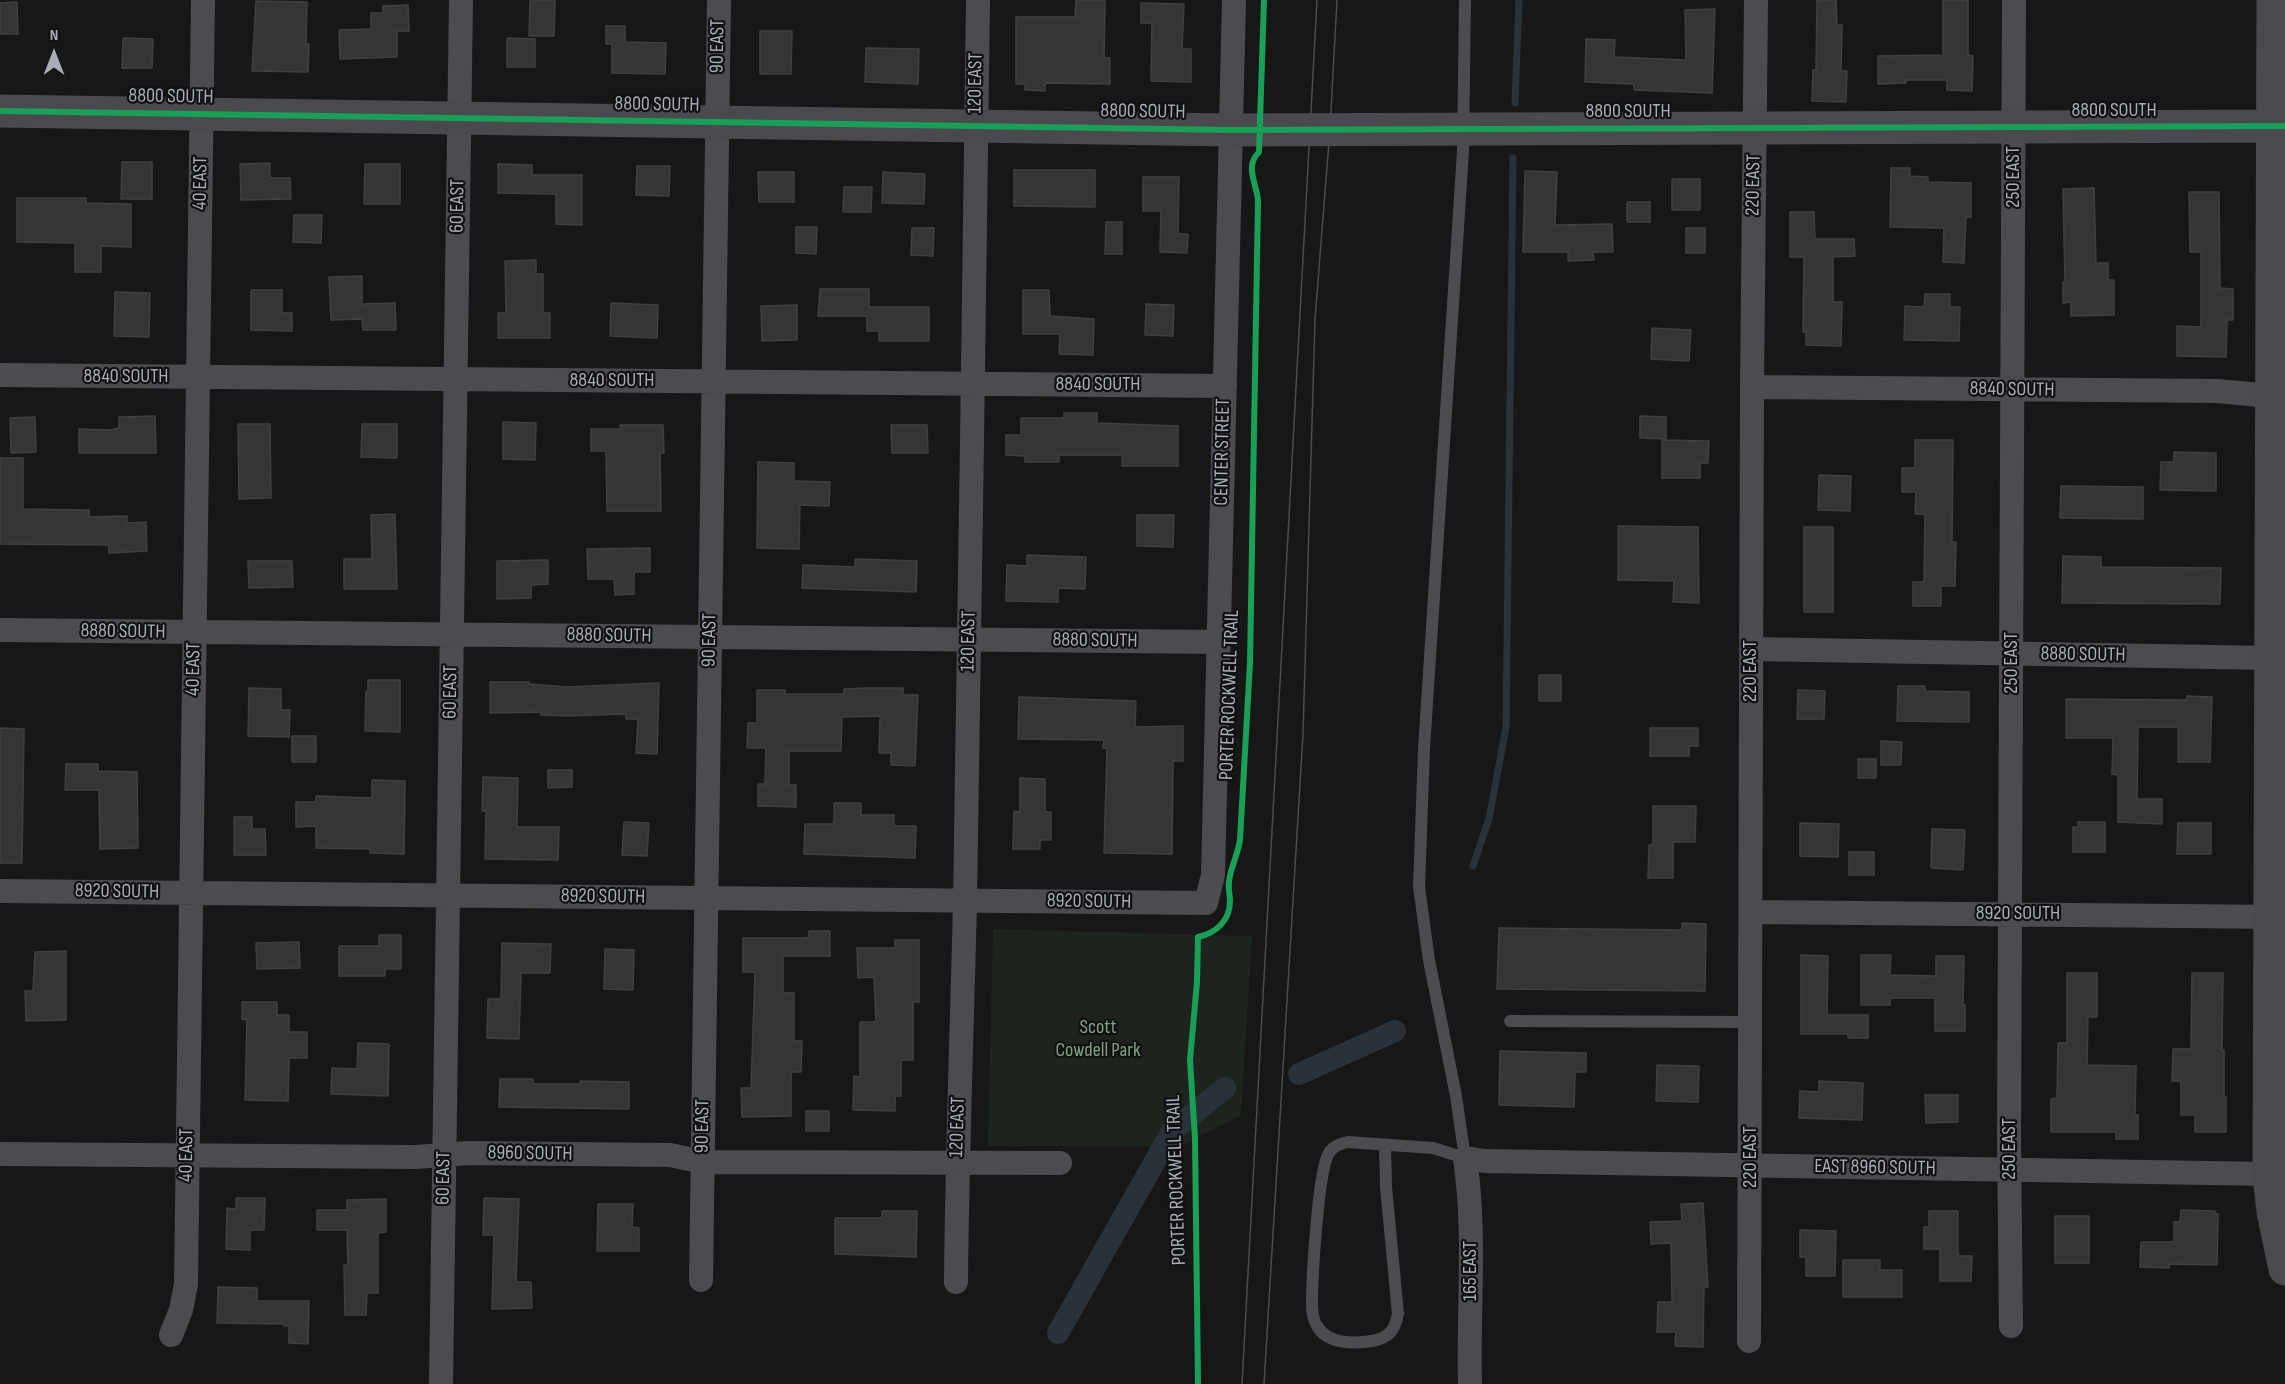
<!DOCTYPE html>
<style>
body{margin:0}
#map{position:relative;width:2285px;height:1384px;overflow:hidden;background:#171717;font-family:"Sofia Sans Condensed",sans-serif}
canvas{display:block}
.north{position:absolute;left:24px;top:24px;width:60px;height:60px;-webkit-text-stroke:4px #111113;paint-order:stroke;rotate:0deg;font-size:16px;font-weight:700;line-height:24px;text-align:center;color:#a8adb8}
.north::after{content:'';display:block;margin:auto;width:21px;height:27px;background:#a8adb8;clip-path:polygon(50% 0,100% 100%,50% 72%,0 100%)}
</style>
<div id="map">
<canvas width="2285" height="1384"></canvas>
<div class="north">N</div>
</div>
<script>
const c = document.querySelector('canvas').getContext('2d');
c.lineJoin = 'round';
function fillPath(path, color) { c.fillStyle = color; c.fill(path, 'evenodd'); }
function stroke(path, color, width, dash) { c.strokeStyle = color; c.lineWidth = width; c.lineCap = dash ? 'butt' : 'round'; c.setLineDash(dash || []); c.stroke(path); }
function write(font, color, halo, rows, align = 'center') {
  c.font = font + ' "Sofia Sans Condensed",sans-serif'; c.lineWidth = 4.5; c.setLineDash([]); c.textBaseline = 'middle'; c.strokeStyle = halo; c.fillStyle = color; for (const [text, x, y, turn = 0] of rows) {
    c.save(); c.translate(x, y); c.rotate((+turn || 0) * Math.PI / 180); c.textAlign = isNaN(turn) ? turn : align; if (halo) c.strokeText(text, 0, 0); c.fillText(text, 0, 0); c.restore();
  }
}
fillPath(new Path2D(`
 M 993,929 L 1252,936 L 1241,1115 L 1180,1147 L 988,1146 Z`), '#1d241e');
stroke(new Path2D(`
 M 1515,103 L 1519,0
 M 1473,866 L 1489,819 L 1506,727 L 1513,158`), '#2a3239', 7);
stroke(new Path2D(`
 M 1299,1074 L 1395,1031
 M 1058,1333 L 1172,1131 L 1225,1088`), '#2a3239', 22);
const building = new Path2D(`
 M 530,0 L 555,0 L 554,36 L 529,36 Z
 M 1076,0 L 1105,0 L 1104,58 L 1110,58 L 1110,84 L 1045,83 L 1045,91 L 1025,90 L 1025,84 L 1016,84 L 1016,17 L 1075,17 Z
 M 1817,0 L 1836,0 L 1837,25 L 1842,25 L 1841,71 L 1847,71 L 1846,102 L 1812,101 L 1813,70 L 1816,70 Z
 M 1943,0 L 1968,0 L 1968,55 L 1973,56 L 1972,91 L 1947,90 L 1947,80 L 1906,80 L 1906,83 L 1878,84 L 1878,56 L 1943,55 Z
 M 256,1 L 307,2 L 306,44 L 309,44 L 308,72 L 252,71 Z
 M 17,2 L 18,34 L 0,34 L 0,3 Z
 M 1141,3 L 1184,4 L 1182,49 L 1191,49 L 1191,82 L 1151,81 L 1152,23 L 1141,23 Z
 M 408,5 L 409,31 L 397,31 L 397,57 L 340,59 L 339,30 L 371,29 L 371,13 L 383,13 L 383,6 Z
 M 1715,9 L 1712,93 L 1634,90 L 1634,84 L 1585,82 L 1586,39 L 1615,40 L 1614,57 L 1686,60 L 1685,10 Z
 M 606,26 L 625,26 L 625,42 L 666,43 L 665,74 L 612,73 L 612,44 L 606,44 Z
 M 760,31 L 792,31 L 791,74 L 760,74 Z
 M 123,38 L 153,39 L 152,68 L 122,68 Z
 M 507,38 L 535,39 L 535,67 L 507,67 Z
 M 866,48 L 919,49 L 918,84 L 865,82 Z
 M 122,162 L 152,162 L 152,199 L 121,199 Z
 M 270,163 L 270,178 L 290,178 L 291,199 L 241,200 L 240,164 Z
 M 365,164 L 400,164 L 400,204 L 364,204 Z
 M 498,164 L 532,165 L 532,175 L 582,175 L 582,225 L 556,224 L 556,194 L 498,193 Z
 M 637,166 L 670,166 L 669,196 L 636,195 Z
 M 1891,168 L 1910,168 L 1910,176 L 1928,177 L 1928,182 L 1971,183 L 1971,217 L 1966,217 L 1964,263 L 1943,262 L 1944,228 L 1890,227 Z
 M 1014,170 L 1095,170 L 1095,207 L 1014,206 Z
 M 1525,171 L 1557,172 L 1555,225 L 1612,224 L 1613,252 L 1593,252 L 1594,260 L 1568,261 L 1568,252 L 1523,252 Z
 M 758,172 L 794,172 L 794,202 L 759,202 Z
 M 883,172 L 925,174 L 924,204 L 882,203 Z
 M 1143,177 L 1179,177 L 1178,234 L 1188,234 L 1187,253 L 1160,252 L 1161,211 L 1143,211 Z
 M 1672,179 L 1700,179 L 1700,210 L 1672,210 Z
 M 844,187 L 872,187 L 871,212 L 843,212 Z
 M 2094,188 L 2096,263 L 2108,263 L 2108,280 L 2114,280 L 2114,315 L 2071,316 L 2071,302 L 2063,303 L 2063,282 L 2065,282 L 2063,189 Z
 M 2189,192 L 2219,192 L 2220,288 L 2233,289 L 2233,320 L 2227,320 L 2226,357 L 2177,356 L 2177,326 L 2201,327 L 2201,252 L 2190,252 Z
 M 17,198 L 86,198 L 86,203 L 131,204 L 131,247 L 101,246 L 101,272 L 75,272 L 75,243 L 17,242 Z
 M 1627,202 L 1650,202 L 1650,222 L 1627,222 Z
 M 1790,212 L 1814,212 L 1815,239 L 1854,239 L 1855,256 L 1833,257 L 1833,302 L 1842,302 L 1841,346 L 1806,345 L 1806,332 L 1803,332 L 1804,257 L 1790,257 Z
 M 294,215 L 322,215 L 321,243 L 293,242 Z
 M 1106,222 L 1122,222 L 1122,254 L 1105,254 Z
 M 796,227 L 817,227 L 816,254 L 796,253 Z
 M 912,228 L 934,228 L 933,256 L 911,255 Z
 M 1686,228 L 1705,228 L 1705,253 L 1686,253 Z
 M 536,260 L 536,274 L 543,274 L 543,313 L 550,313 L 550,338 L 498,338 L 498,313 L 506,313 L 505,261 Z
 M 362,276 L 362,304 L 395,303 L 396,330 L 363,330 L 362,319 L 331,320 L 329,277 Z
 M 820,289 L 869,289 L 869,307 L 929,307 L 929,341 L 879,341 L 879,331 L 867,331 L 867,316 L 818,316 Z
 M 251,290 L 282,290 L 282,313 L 292,313 L 292,331 L 251,330 Z
 M 1023,290 L 1049,290 L 1050,316 L 1094,319 L 1093,355 L 1059,354 L 1060,334 L 1023,334 Z
 M 115,292 L 150,293 L 149,337 L 114,336 Z
 M 1925,294 L 1950,294 L 1950,307 L 1960,307 L 1959,341 L 1904,340 L 1905,306 L 1924,307 Z
 M 611,303 L 658,305 L 657,338 L 610,336 Z
 M 1146,304 L 1174,305 L 1173,336 L 1145,335 Z
 M 797,305 L 797,340 L 762,341 L 761,306 Z
 M 1652,328 L 1691,330 L 1689,361 L 1651,359 Z
 M 1064,413 L 1097,413 L 1097,423 L 1178,426 L 1178,466 L 1122,466 L 1122,455 L 1059,455 L 1059,462 L 1025,462 L 1025,456 L 1006,455 L 1006,435 L 1021,435 L 1021,418 L 1064,418 Z
 M 155,416 L 156,453 L 79,453 L 79,429 L 111,430 L 119,428 L 119,417 Z
 M 1640,416 L 1666,417 L 1666,439 L 1640,438 Z
 M 35,417 L 36,452 L 11,453 L 10,418 Z
 M 503,422 L 536,423 L 535,460 L 503,459 Z
 M 238,424 L 270,424 L 271,498 L 239,499 Z
 M 362,424 L 397,424 L 397,458 L 361,457 Z
 M 620,425 L 663,425 L 664,453 L 660,453 L 661,511 L 607,511 L 606,451 L 591,451 L 591,429 L 621,429 Z
 M 891,425 L 927,425 L 928,453 L 892,453 Z
 M 1662,440 L 1709,441 L 1708,463 L 1700,463 L 1700,478 L 1662,478 Z
 M 1915,440 L 1953,440 L 1952,542 L 1956,542 L 1955,586 L 1941,586 L 1941,606 L 1913,606 L 1913,582 L 1924,582 L 1925,514 L 1915,514 L 1916,492 L 1902,492 L 1902,468 L 1915,468 Z
 M 2174,452 L 2216,453 L 2216,491 L 2160,490 L 2161,462 L 2174,462 Z
 M 0,458 L 23,458 L 23,509 L 89,510 L 89,517 L 127,516 L 127,523 L 146,522 L 147,551 L 109,553 L 109,545 L 0,544 Z
 M 758,462 L 794,463 L 794,481 L 830,482 L 829,506 L 800,505 L 799,549 L 757,548 Z
 M 1819,475 L 1851,476 L 1850,511 L 1818,510 Z
 M 2061,486 L 2143,487 L 2143,519 L 2060,518 Z
 M 395,514 L 397,589 L 344,589 L 344,559 L 372,559 L 371,515 Z
 M 1137,515 L 1174,515 L 1173,547 L 1137,546 Z
 M 1618,526 L 1698,527 L 1699,603 L 1673,602 L 1674,581 L 1618,580 Z
 M 1804,527 L 1833,527 L 1833,612 L 1804,612 Z
 M 650,548 L 650,572 L 634,572 L 634,594 L 615,595 L 614,579 L 588,579 L 587,549 Z
 M 1027,555 L 1086,557 L 1085,589 L 1058,588 L 1058,602 L 1006,601 L 1007,565 L 1027,566 Z
 M 2063,556 L 2101,557 L 2101,567 L 2221,568 L 2220,604 L 2062,603 Z
 M 855,559 L 917,561 L 916,592 L 802,588 L 803,565 L 855,567 Z
 M 548,560 L 548,584 L 531,585 L 531,598 L 497,599 L 497,561 Z
 M 248,561 L 292,561 L 293,587 L 249,588 Z
 M 1539,675 L 1561,675 L 1561,701 L 1539,701 Z
 M 368,680 L 400,680 L 400,732 L 365,731 L 366,691 L 368,691 Z
 M 490,682 L 529,682 L 529,684 L 567,687 L 659,683 L 657,754 L 636,753 L 638,719 L 626,719 L 626,714 L 567,716 L 541,715 L 541,712 L 490,713 Z
 M 1898,686 L 1925,686 L 1925,691 L 1969,692 L 1969,722 L 1897,721 Z
 M 249,688 L 281,689 L 281,710 L 290,710 L 289,737 L 248,736 Z
 M 866,688 L 903,688 L 903,695 L 918,695 L 915,766 L 891,765 L 891,753 L 879,753 L 880,716 L 842,717 L 841,751 L 789,751 L 789,785 L 796,785 L 796,807 L 758,806 L 758,784 L 765,784 L 766,748 L 747,748 L 748,723 L 757,723 L 757,690 L 785,690 L 785,694 L 844,694 L 844,689 Z
 M 1798,690 L 1825,691 L 1824,719 L 1797,719 Z
 M 2187,696 L 2212,697 L 2210,762 L 2178,762 L 2178,727 L 2138,727 L 2137,799 L 2162,799 L 2162,824 L 2118,822 L 2118,775 L 2112,774 L 2113,738 L 2066,738 L 2066,699 L 2187,700 Z
 M 1019,697 L 1136,701 L 1135,727 L 1183,726 L 1183,761 L 1173,761 L 1172,854 L 1104,853 L 1107,748 L 1103,748 L 1104,740 L 1018,739 Z
 M 0,728 L 24,729 L 22,863 L 0,863 Z
 M 1650,728 L 1698,728 L 1698,746 L 1689,746 L 1689,756 L 1650,756 Z
 M 292,736 L 316,736 L 316,762 L 292,762 Z
 M 1881,741 L 1902,742 L 1901,765 L 1881,765 Z
 M 1858,759 L 1876,759 L 1876,778 L 1858,778 Z
 M 66,764 L 98,764 L 98,771 L 137,772 L 138,848 L 100,849 L 99,790 L 65,790 Z
 M 548,770 L 572,770 L 572,787 L 548,788 Z
 M 483,777 L 518,778 L 517,827 L 559,827 L 558,860 L 485,859 L 486,811 L 482,811 Z
 M 1020,778 L 1045,779 L 1045,812 L 1051,812 L 1051,840 L 1040,840 L 1040,849 L 1013,849 L 1014,811 L 1020,812 Z
 M 372,780 L 405,781 L 404,854 L 370,853 L 370,849 L 316,848 L 316,826 L 296,827 L 296,802 L 316,802 L 316,796 L 372,798 Z
 M 834,803 L 861,803 L 861,815 L 894,815 L 894,826 L 916,826 L 915,858 L 804,854 L 805,824 L 834,824 Z
 M 1653,806 L 1696,806 L 1695,842 L 1673,842 L 1673,878 L 1648,878 L 1649,845 L 1653,845 Z
 M 234,817 L 252,817 L 252,829 L 265,829 L 266,855 L 234,855 Z
 M 624,822 L 649,823 L 647,856 L 622,855 Z
 M 2078,822 L 2105,822 L 2105,852 L 2073,852 L 2073,827 L 2078,827 Z
 M 1800,823 L 1839,824 L 1838,857 L 1800,856 Z
 M 2178,823 L 2211,823 L 2211,854 L 2177,854 Z
 M 1932,829 L 1965,830 L 1963,870 L 1931,868 Z
 M 1849,852 L 1874,852 L 1874,875 L 1849,875 Z
 M 1682,923 L 1706,924 L 1705,991 L 1497,989 L 1499,928 L 1682,930 Z
 M 809,931 L 830,931 L 830,956 L 783,956 L 783,993 L 794,993 L 794,1041 L 802,1041 L 801,1072 L 791,1072 L 791,1116 L 742,1117 L 741,1088 L 751,1088 L 755,972 L 743,972 L 743,938 L 808,938 Z
 M 379,935 L 401,935 L 401,969 L 385,969 L 385,976 L 339,976 L 339,946 L 379,946 Z
 M 895,940 L 919,940 L 919,1002 L 913,1002 L 913,1060 L 901,1060 L 901,1096 L 895,1096 L 895,1111 L 853,1110 L 854,1076 L 860,1077 L 860,1022 L 876,1022 L 874,977 L 858,978 L 857,948 L 895,948 Z
 M 299,942 L 300,968 L 257,969 L 256,943 Z
 M 502,943 L 551,944 L 550,973 L 521,973 L 519,1039 L 487,1038 L 488,999 L 501,999 Z
 M 605,949 L 634,950 L 633,990 L 604,989 Z
 M 66,951 L 66,1020 L 26,1021 L 25,991 L 33,991 L 35,952 Z
 M 1801,955 L 1828,956 L 1827,1015 L 1868,1015 L 1868,1038 L 1848,1038 L 1848,1034 L 1801,1034 Z
 M 1861,955 L 1891,955 L 1890,975 L 1936,976 L 1936,956 L 1964,956 L 1963,1005 L 1965,1005 L 1965,1031 L 1935,1031 L 1935,998 L 1890,998 L 1890,1005 L 1861,1005 Z
 M 2067,973 L 2097,973 L 2097,1017 L 2088,1017 L 2087,1065 L 2136,1066 L 2135,1115 L 2138,1115 L 2138,1139 L 2116,1139 L 2116,1132 L 2051,1132 L 2051,1099 L 2057,1098 L 2058,1043 L 2067,1043 Z
 M 2192,973 L 2223,973 L 2222,1050 L 2224,1050 L 2224,1097 L 2226,1097 L 2226,1132 L 2195,1132 L 2195,1115 L 2181,1115 L 2181,1081 L 2172,1081 L 2173,1049 L 2191,1049 Z
 M 242,1002 L 277,1002 L 277,1015 L 289,1015 L 289,1032 L 307,1032 L 307,1058 L 289,1058 L 288,1101 L 245,1100 L 247,1020 L 242,1019 Z
 M 358,1043 L 389,1044 L 388,1096 L 331,1094 L 332,1068 L 357,1069 Z
 M 1500,1051 L 1586,1053 L 1586,1072 L 1575,1072 L 1574,1107 L 1499,1105 Z
 M 1657,1065 L 1699,1066 L 1698,1102 L 1656,1101 Z
 M 500,1079 L 533,1079 L 533,1084 L 580,1084 L 580,1081 L 629,1082 L 629,1109 L 499,1107 Z
 M 1819,1081 L 1863,1083 L 1862,1120 L 1799,1118 L 1800,1091 L 1819,1092 Z
 M 1925,1095 L 1958,1095 L 1958,1122 L 1926,1123 Z
 M 806,1111 L 829,1111 L 829,1131 L 806,1131 Z
 M 236,1198 L 265,1198 L 264,1230 L 250,1230 L 250,1250 L 226,1249 L 227,1208 L 236,1209 Z
 M 484,1198 L 519,1199 L 516,1282 L 531,1282 L 532,1308 L 492,1309 L 494,1235 L 483,1235 Z
 M 386,1199 L 386,1232 L 378,1233 L 378,1293 L 367,1293 L 366,1315 L 345,1315 L 344,1265 L 348,1265 L 347,1230 L 317,1230 L 317,1210 L 347,1210 L 347,1200 Z
 M 1703,1203 L 1708,1287 L 1704,1287 L 1703,1347 L 1675,1346 L 1676,1332 L 1657,1332 L 1658,1302 L 1672,1302 L 1671,1243 L 1651,1244 L 1650,1222 L 1682,1221 L 1681,1204 Z
 M 598,1204 L 633,1204 L 632,1227 L 639,1228 L 639,1251 L 597,1251 Z
 M 2181,1210 L 2215,1211 L 2215,1214 L 2218,1214 L 2217,1265 L 2169,1264 L 2169,1268 L 2140,1267 L 2141,1242 L 2174,1242 L 2174,1222 L 2180,1222 Z
 M 882,1211 L 917,1211 L 916,1257 L 835,1254 L 835,1218 L 882,1218 Z
 M 1929,1211 L 1958,1211 L 1958,1256 L 1972,1256 L 1971,1281 L 1940,1281 L 1940,1249 L 1924,1249 L 1924,1227 L 1929,1227 Z
 M 2055,1216 L 2089,1216 L 2089,1263 L 2055,1263 Z
 M 1800,1230 L 1836,1231 L 1835,1276 L 1806,1276 L 1806,1257 L 1800,1257 Z
 M 1843,1260 L 1880,1260 L 1880,1270 L 1902,1270 L 1902,1297 L 1843,1297 Z
 M 218,1287 L 257,1288 L 257,1301 L 309,1301 L 308,1344 L 289,1343 L 289,1326 L 284,1326 L 284,1324 L 217,1323 Z`);
fillPath(building, '#353536');
stroke(building, '#3f4043', 1.5);
stroke(new Path2D(`
 M 1510,1021 L 1752,1022
 M 1385,1146 L 1386,1187 L 1398,1314 C 1395,1331 1388,1338 1372,1341 C 1354,1344 1327,1344 1317,1326 C 1313,1320 1312,1311 1312,1304 C 1312,1279 1318,1170 1329,1153 C 1333,1146 1340,1144 1348,1142 L 1433,1148 L 1465,1158 L 1456,1096 L 1429,960 L 1419,887 L 1424,749 L 1463,151 L 1465,0`), '#4b4c50', 12);
stroke(new Path2D(`
 M 0,375 L 1225,386
 M 1752,387 L 2217,391 L 2271,396
 M 0,630 L 1219,642
 M 1751,649 L 2271,658
 M 0,891 L 1206,903 L 1213,875 L 1234,0
 M 1751,912 L 2285,917
 M 0,1154 L 416,1157 L 469,1153 L 670,1155 L 703,1162 L 1060,1163
 M 701,1280 L 719,0
 M 956,1282 C 957,1155 962,1029 965,902 C 971,601 973,301 978,0
 M 2011,1326 L 2009,1140 L 2014,0
 M 171,1335 L 181,1310 L 186,1284 L 203,0
 M 1749,1341 L 1752,387 L 1756,0
 M 441,1384 L 461,0
 M 1470,1384 C 1468,1309 1476,1233 1465,1158 L 1485,1161 L 2269,1174`), '#4b4c50', 24);
stroke(new Path2D(`
 M 2273,0 L 2269,1174 L 2273,1212 L 2285,1269
 M 0,111 L 1230,130 L 2285,126`), '#4a4a4e', 33);
stroke(new Path2D(`
 M 1242,1384 L 1317,0
 M 1264,1384 L 1303,734 L 1315,319 L 1330,129 L 1337,0`), '#4b4c4f', 1.5);
stroke(new Path2D(`
 M 0,111 L 1230,130 L 2285,126
 M 1198,1384 L 1195,1138 L 1190,1060 L 1197,982 L 1198,937 C 1216,933 1230,921 1230,901 C 1230,895 1228,889 1229,882 C 1230,868 1238,855 1240,840 L 1250,663 L 1258,201 C 1257,183 1244,167 1259,152 L 1264,0`), '#1a9f57', 6);
write('20px', '#a8adb8', '#111113', [
 ["90 EAST",718,46,-89],
 ["120 EAST",976,83,-89],
 ["8800 SOUTH",171,97,1],
 ["8800 SOUTH",657,105,1],
 ["8800 SOUTH",2114,111],
 ["8800 SOUTH",1143,112,1],
 ["8800 SOUTH",1628,112],
 ["250 EAST",2014,177,-90],
 ["40 EAST",201,183,-89],
 ["220 EAST",1754,185,-89],
 ["60 EAST",458,206,-89],
 ["8840 SOUTH",126,377],
 ["8840 SOUTH",612,381],
 ["8840 SOUTH",1098,385],
 ["8840 SOUTH",2012,390,1],
 ["CENTER STREET",1223,452,-89],
 ["8880 SOUTH",123,632,1],
 ["8880 SOUTH",609,636,1],
 ["90 EAST",710,640,-89],
 ["120 EAST",969,641,-89],
 ["8880 SOUTH",1095,641,1],
 ["8880 SOUTH",2083,655,1],
 ["250 EAST",2012,663,-90],
 ["40 EAST",194,669,-89],
 ["220 EAST",1751,671,-90],
 ["60 EAST",451,692,-89],
 ["PORTER ROCKWELL TRAIL",1230,695,-88],
 ["8920 SOUTH",117,892,1],
 ["8920 SOUTH",603,897,1],
 ["8920 SOUTH",1089,902,1],
 ["8920 SOUTH",2018,914],
 ["90 EAST",703,1126,-89],
 ["120 EAST",958,1127,-88],
 ["250 EAST",2010,1149,-90],
 ["8960 SOUTH",530,1154,1],
 ["40 EAST",187,1155,-89],
 ["220 EAST",1751,1157,-90],
 ["EAST 8960 SOUTH",1875,1168,1],
 ["60 EAST",444,1178,-89],
 ["PORTER ROCKWELL TRAIL",1177,1180,-92],
 ["165 EAST",1471,1271,-90]
]);
write('20px', '#7fa381', '#111113', [
 ["Scott",1098,1028],
 ["Cowdell Park",1098,1051]
]);
</script>
